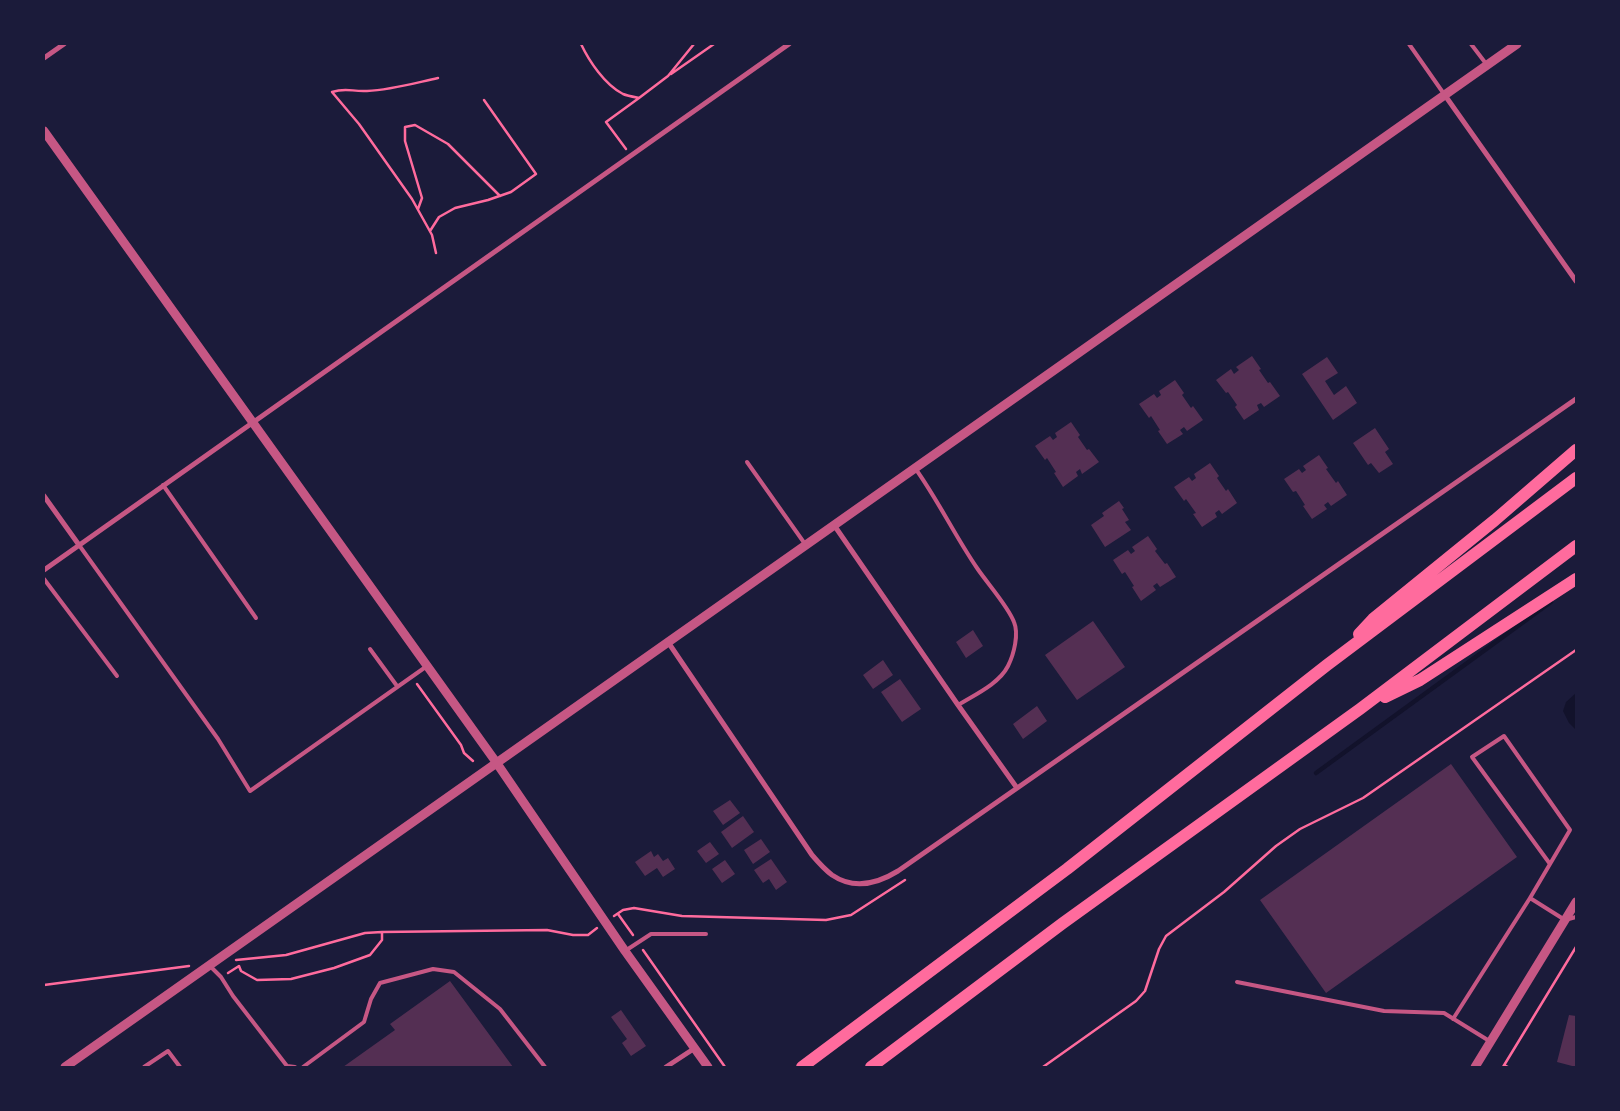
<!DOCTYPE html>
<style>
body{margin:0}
#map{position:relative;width:1620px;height:1111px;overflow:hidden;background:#1b1b3a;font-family:"Asap Condensed",sans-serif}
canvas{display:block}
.frame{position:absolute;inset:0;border:45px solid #1b1b3a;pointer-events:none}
</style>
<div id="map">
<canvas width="1620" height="1111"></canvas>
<div class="frame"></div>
</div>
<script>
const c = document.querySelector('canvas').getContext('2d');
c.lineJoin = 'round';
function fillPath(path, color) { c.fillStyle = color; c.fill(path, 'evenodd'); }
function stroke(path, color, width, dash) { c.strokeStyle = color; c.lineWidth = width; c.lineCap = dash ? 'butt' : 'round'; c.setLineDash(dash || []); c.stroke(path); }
fillPath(new Path2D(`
 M 1576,693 L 1576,730 L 1569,723 L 1563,711 L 1566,702 Z`), '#12122b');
stroke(new Path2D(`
 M 1316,773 L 1551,602`), '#12122b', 4.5);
fillPath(new Path2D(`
 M 1252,356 L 1261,369 L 1259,370 L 1268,383 L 1270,382 L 1280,396 L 1264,407 L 1261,403 L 1257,405 L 1259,410 L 1244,420 L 1235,407 L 1237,405 L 1228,392 L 1226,393 L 1216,380 L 1231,369 L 1234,374 L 1239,370 L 1236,367 Z
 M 1327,357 L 1338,373 L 1325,381 L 1334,395 L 1346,386 L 1357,403 L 1333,420 L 1302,374 Z
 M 1175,380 L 1184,393 L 1182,395 L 1191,408 L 1193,406 L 1203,420 L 1187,431 L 1184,427 L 1180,430 L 1183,434 L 1167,444 L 1158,431 L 1160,430 L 1151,416 L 1149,418 L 1139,404 L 1154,394 L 1157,398 L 1161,395 L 1159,391 Z
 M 1071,422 L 1080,435 L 1078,437 L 1087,450 L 1089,449 L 1099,462 L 1082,474 L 1080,469 L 1076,472 L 1078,476 L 1063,487 L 1054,473 L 1056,472 L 1047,458 L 1045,460 L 1035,446 L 1050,436 L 1053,440 L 1057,437 L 1055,433 Z
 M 1375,428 L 1389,449 L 1385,452 L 1393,464 L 1379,473 L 1371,463 L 1368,465 L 1353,443 Z
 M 1319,455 L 1328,468 L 1326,469 L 1336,483 L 1338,481 L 1347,495 L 1331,506 L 1328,502 L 1324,505 L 1327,509 L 1312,519 L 1303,506 L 1305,505 L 1296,491 L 1293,492 L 1284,479 L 1299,469 L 1302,473 L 1306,470 L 1303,466 Z
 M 1210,463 L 1219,476 L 1217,478 L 1226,491 L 1228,489 L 1237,503 L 1222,514 L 1219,510 L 1215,513 L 1217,517 L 1202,527 L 1193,514 L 1196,513 L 1186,499 L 1184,501 L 1174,487 L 1189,477 L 1192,481 L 1196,478 L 1194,474 Z
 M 1119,501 L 1124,508 L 1122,509 L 1129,520 L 1125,522 L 1131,530 L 1105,547 L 1091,525 L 1104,516 L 1102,513 Z
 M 1148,536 L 1157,549 L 1155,551 L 1165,564 L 1167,563 L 1176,577 L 1160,587 L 1157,583 L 1153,586 L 1156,590 L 1141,601 L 1132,587 L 1134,586 L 1125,572 L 1122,574 L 1113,560 L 1128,550 L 1131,554 L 1135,551 L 1132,547 Z
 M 1093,621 L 1125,667 L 1077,700 L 1045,655 Z
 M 973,630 L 983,646 L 966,658 L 956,642 Z
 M 883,660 L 893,675 L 873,689 L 863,675 Z
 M 900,679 L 921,709 L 902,722 L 881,692 Z
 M 1037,706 L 1047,721 L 1023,739 L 1013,724 Z
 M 1451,764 L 1517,857 L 1326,993 L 1260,900 Z
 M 730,800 L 740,813 L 723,825 L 713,811 Z
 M 743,816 L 754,832 L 732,848 L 721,832 Z
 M 761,839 L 770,852 L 753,864 L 744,850 Z
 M 710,842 L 719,854 L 706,863 L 697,851 Z
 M 651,851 L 654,857 L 658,854 L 663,861 L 668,858 L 675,869 L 663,877 L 657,868 L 645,876 L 635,862 Z
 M 771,859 L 787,882 L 776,890 L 769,879 L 763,883 L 754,870 Z
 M 725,860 L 735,874 L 722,883 L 712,869 Z
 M 450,981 L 513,1067 L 343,1067 L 395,1030 L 390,1024 Z
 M 621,1010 L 646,1046 L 631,1056 L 622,1043 L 627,1039 L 611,1017 Z
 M 1569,1015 L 1576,1016 L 1576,1067 L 1557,1062 Z`), '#542f53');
stroke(new Path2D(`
 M 581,44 C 589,61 605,85 623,94 C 628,96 634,97 639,98 L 668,76 L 694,44
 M 671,74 L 714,44
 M 626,149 L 606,122 L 639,98
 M 418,209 L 422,198 L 405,141 L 405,127 L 415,125 L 448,144 L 500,196
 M 430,231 L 439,217 L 455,208 L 488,200 L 511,192 L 536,174 L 484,100
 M 436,253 L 432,235 L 412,199 L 359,124 L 332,92 C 347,87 352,92 367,91 C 391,90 415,83 438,78
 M 417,684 L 461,745 L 464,753 L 473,761
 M 618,914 L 633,935
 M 614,916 L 623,910 L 634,908 L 682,916 L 826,920 L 851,915 L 905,880
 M 643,950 L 725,1067
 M 236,960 L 286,955 L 365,933 L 382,932 L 547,930 L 573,935 L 588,935 L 597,928
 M 228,973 L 239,966 L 241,971 L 257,980 L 291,979 L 334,968 L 370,955 L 382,940 L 382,932
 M 44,985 L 189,966
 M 1504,1065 L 1508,1067
 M 1043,1067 L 1136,1001 L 1145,991 L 1159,949 L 1166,936 L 1224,892 L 1276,846 L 1300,829 L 1363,798 L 1576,650
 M 1503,1067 L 1576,947`), '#ff6b9d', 2.5);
stroke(new Path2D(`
 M 1409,44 L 1444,94
 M 1471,44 L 1487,65
 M 747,462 L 805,544
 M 915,468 C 938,500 955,536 977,568 C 987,583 1008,606 1014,622 C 1019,634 1014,654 1008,666 C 999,684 974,695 958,705
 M 163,485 L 256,618
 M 79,545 L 218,739 L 250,791 L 427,666
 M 44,579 L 117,676
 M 370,649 L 397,686
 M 1530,898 L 1570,830 L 1504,736 L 1472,757 L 1550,864
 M 625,951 L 651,934 L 706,934
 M 209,965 L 221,977 L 233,996 L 287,1066 L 295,1067
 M 1237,982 L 1384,1011 L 1444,1013 L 1491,1042
 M 1453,1019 L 1530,898 L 1565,920 L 1576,917
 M 144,1067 L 168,1051 L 180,1067
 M 303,1067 L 364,1022 L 371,999 L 380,983 L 433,969 L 454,972 L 500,1009 L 545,1067`), '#c65784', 4);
stroke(new Path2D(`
 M 44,58 L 64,44
 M 1444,94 L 1576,281
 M 44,496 L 79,545
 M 834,525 L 958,705 L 1017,788
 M 44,570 L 789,44
 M 668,642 L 812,855 C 818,862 824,869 832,875 C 854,890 877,884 898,871 L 1576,399
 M 666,1067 L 695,1048`), '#c65784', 5);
stroke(new Path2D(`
 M 44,131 L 496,762 L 625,951 L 708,1067
 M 65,1067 L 1517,44
 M 1475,1067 L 1576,902`), '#c65784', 9);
stroke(new Path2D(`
 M 1359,634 L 1373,619 L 1495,520 L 1576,450
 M 1385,697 L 1420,680 L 1576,579
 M 802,1067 L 1067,869 L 1327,665 L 1576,478
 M 871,1067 L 1063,923 L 1360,709 L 1576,546`), '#ff6b9d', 12);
</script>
